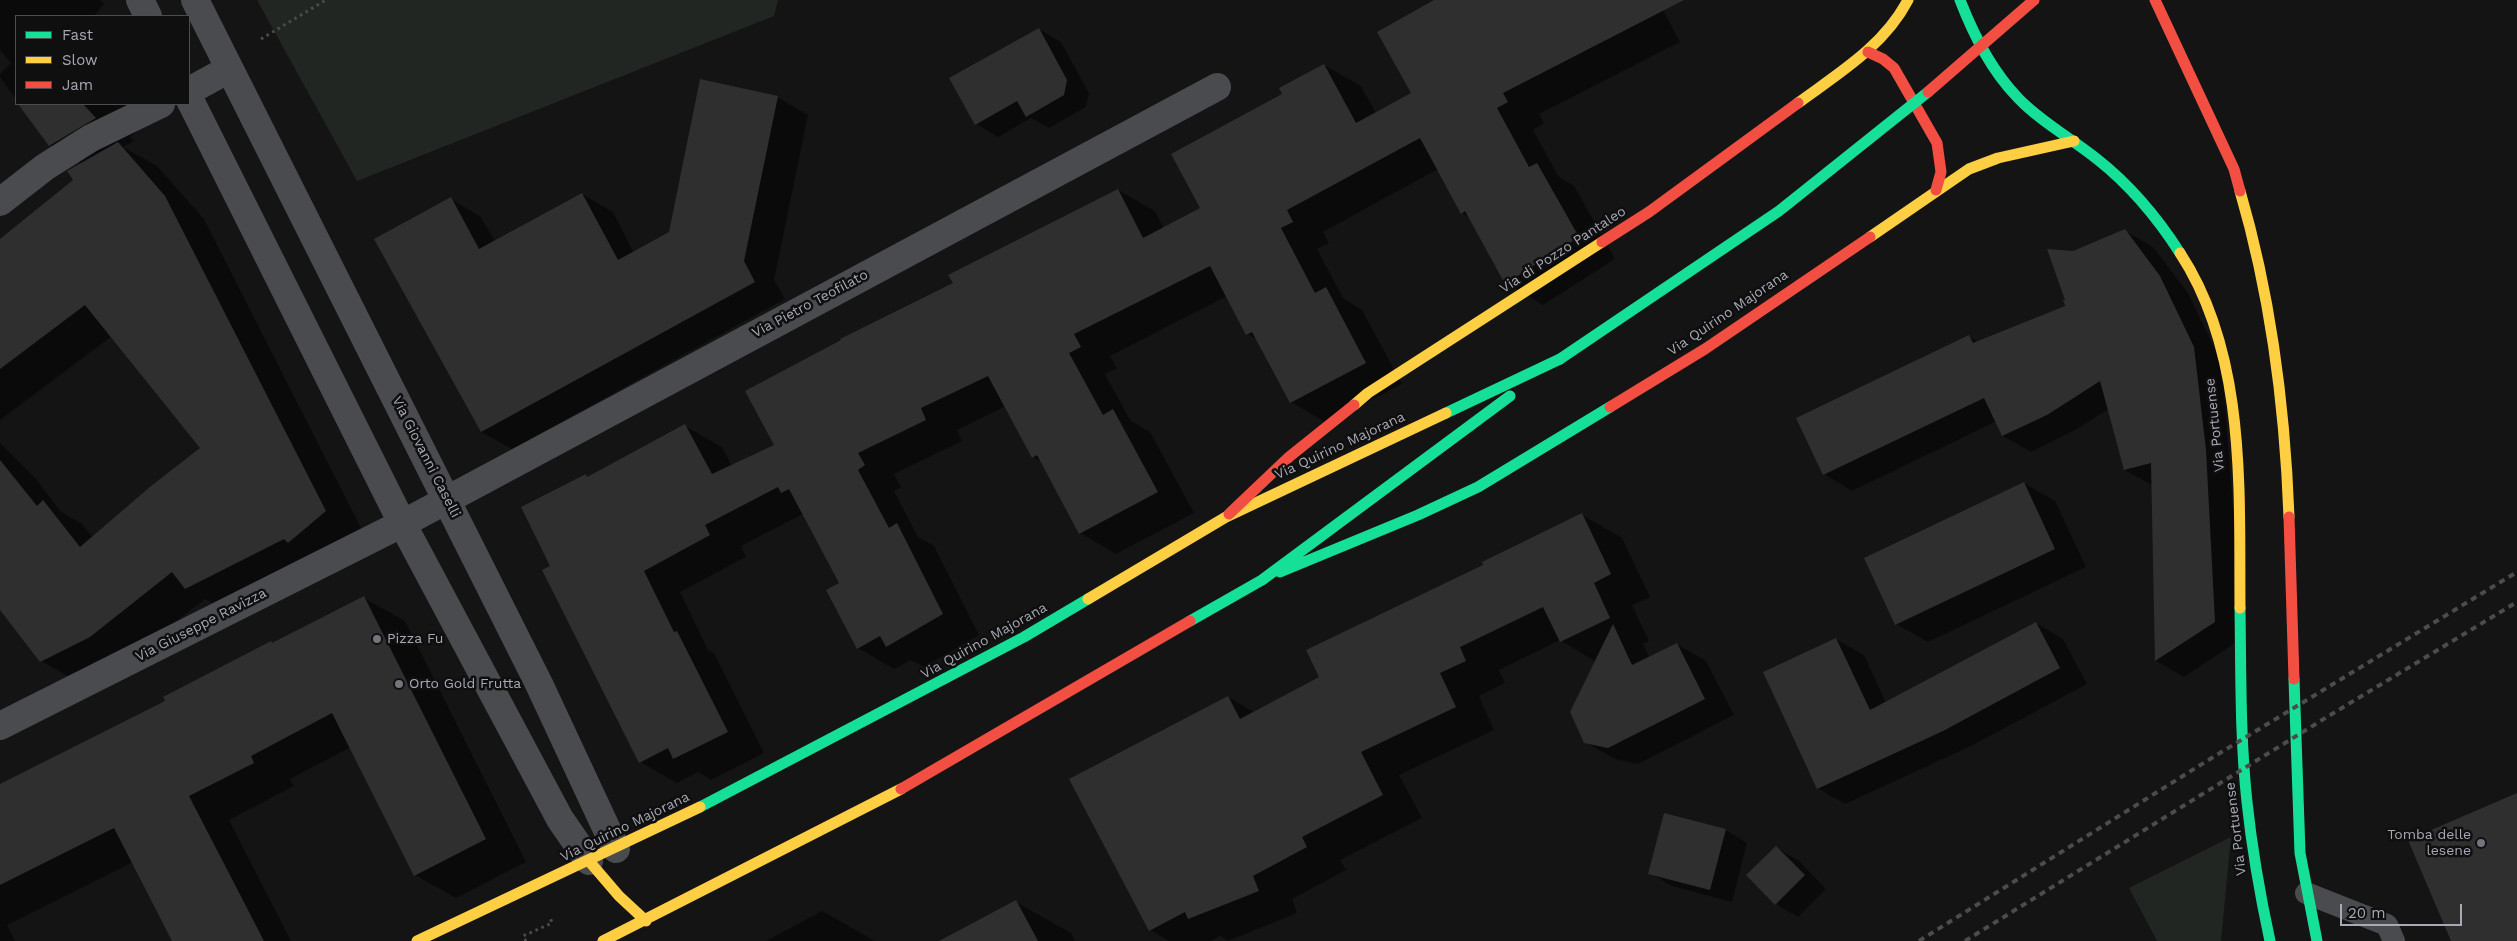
<!DOCTYPE html>
<style>
body{margin:0}
#map{position:relative;width:2517px;height:941px;overflow:hidden;background:#141415;font-family:"Work Sans",sans-serif}
canvas{display:block}
.legend{position:absolute;left:15px;top:15px;width:175px;height:90px;box-sizing:border-box;background:#0f0f10;border:1px solid #4c4d52;margin:0;padding:6px 9px;list-style:none;font-size:15px;color:#a7a9b4}
.legend li{display:flex;align-items:center;gap:10px;height:25px}
.legend b{width:25px;border:1px solid #4c4d52}
.scale{position:absolute;left:2340px;top:904px;width:122px;height:22px;box-sizing:border-box;border:2px solid #a7a9b4;border-top:0;padding-left:6px;font-size:15px;line-height:18px;white-space:nowrap;color:#a7a9b4;-webkit-text-stroke:4px #0f0f10;paint-order:stroke}
</style>
<div id="map">
<canvas width="2517" height="941"></canvas>
<ul class="legend">
<li><b style="height:6px;background:#16e098"></b>Fast</li>
<li><b style="height:6px;background:#ffcf43"></b>Slow</li>
<li><b style="height:6px;background:#f24e42"></b>Jam</li>
</ul>
<div class="scale">20 m</div>
</div>
<script>
const c = document.querySelector('canvas').getContext('2d');
c.lineJoin = 'round';
function fillPath(path, color) { c.fillStyle = color; c.fill(path, 'evenodd'); }
function stroke(path, color, width, dash) { c.strokeStyle = color; c.lineWidth = width; c.lineCap = dash ? 'butt' : 'round'; c.setLineDash(dash || []); c.stroke(path); }
function write(font, color, halo, rows, align = 'center') {
  c.font = font + ' "Work Sans",sans-serif'; c.lineWidth = 5; c.setLineDash([]); c.textBaseline = 'middle'; c.strokeStyle = halo; c.fillStyle = color; for (const [text, x, y, turn = 0] of rows) {
    c.save(); c.translate(x, y); c.rotate((+turn || 0) * Math.PI / 180); c.textAlign = isNaN(turn) ? turn : align; if (halo) c.strokeText(text, 0, 0); c.fillText(text, 0, 0); c.restore();
  }
}
fillPath(new Path2D(`
 M 257,0 L 778,0 L 774,16 L 357,181 Z
 M 2231,837 L 2221,941 L 2157,941 L 2129,888 Z`), '#212622');
fillPath(new Path2D(`
 M 0,0 L 100,0 L 104,4 L 94,16 L 16,16 L 16,99 L 0,77 L 0,74 L 11,63 L 0,50 Z
 M 1439,0 L 1658,0 L 1680,42 L 1539,114 L 1544,123 L 1533,130 L 1559,177 L 1574,186 L 1615,259 L 1543,305 L 1506,283 L 1470,218 L 1462,213 L 1438,169 L 1323,232 L 1329,243 L 1317,249 L 1343,298 L 1362,310 L 1402,384 L 1327,423 L 1291,402 L 1258,340 L 1247,334 L 1227,296 L 1110,356 L 1117,368 L 1105,374 L 1130,420 L 1150,432 L 1194,513 L 1116,554 L 1080,533 L 1043,463 L 1033,457 L 1006,406 L 957,430 L 962,441 L 894,474 L 901,487 L 894,491 L 918,537 L 934,546 L 979,635 L 924,667 L 911,660 L 894,669 L 858,648 L 840,584 L 803,514 L 741,546 L 746,557 L 680,592 L 708,650 L 714,653 L 764,753 L 711,780 L 698,772 L 677,783 L 640,762 L 551,566 L 586,475 L 589,477 L 685,426 L 722,447 L 732,466 L 775,445 L 954,283 L 1118,190 L 1155,211 L 1164,229 L 1201,209 L 1284,95 L 1324,65 L 1361,86 L 1376,113 L 1413,93 Z
 M 1039,29 L 1061,42 L 1089,93 L 1086,107 L 1049,128 L 1031,118 L 998,137 L 976,124 Z
 M 777,97 L 808,115 L 774,280 L 785,299 L 512,449 L 481,432 L 451,199 L 481,217 L 495,242 L 582,194 L 613,212 L 634,253 L 670,233 Z
 M 20,104 L 142,104 L 154,118 L 130,137 L 134,141 L 123,147 L 157,166 L 204,219 L 364,534 L 225,610 L 205,599 L 129,659 L 80,683 L 41,661 L 0,608 L 0,443 L 36,479 L 61,512 L 82,524 L 93,538 L 202,448 L 112,336 L 0,420 L 0,241 L 75,180 L 82,164 L 50,145 Z
 M 2125,231 L 2153,247 L 2188,293 L 2222,364 L 2243,638 L 2184,677 L 2156,661 L 2152,485 L 2125,470 L 2109,409 L 2075,430 L 2031,452 L 2003,436 L 1997,421 L 1852,491 L 1824,474 L 1969,337 L 1978,342 L 2066,306 L 2073,252 Z
 M 2024,483 L 2055,501 L 2086,567 L 1928,642 L 1896,624 Z
 M 1582,515 L 1622,538 L 1650,597 L 1632,605 L 1649,641 L 1643,644 L 1650,658 L 1677,644 L 1706,661 L 1734,715 L 1638,764 L 1615,759 L 1585,742 L 1596,662 L 1560,640 L 1499,670 L 1505,683 L 1479,696 L 1494,730 L 1399,775 L 1422,818 L 1340,860 L 1346,870 L 1292,899 L 1297,913 L 1228,941 L 1220,936 L 1211,941 L 1169,941 L 1150,930 L 1228,697 L 1254,712 L 1321,677 L 1485,565 Z
 M 364,598 L 405,621 L 526,862 L 456,898 L 415,875 L 351,747 L 290,779 L 294,786 L 229,820 L 291,941 L 174,941 L 133,862 L 7,925 L 15,941 L 0,941 L 0,786 L 74,750 Z
 M 2036,623 L 2063,639 L 2087,684 L 1971,746 L 1845,804 L 1817,788 L 1836,639 L 1864,655 L 1886,703 Z
 M 1726,830 L 1747,843 L 1732,902 L 1672,886 L 1650,873 Z
 M 1776,848 L 1798,860 L 1826,889 L 1798,917 L 1776,904 Z
 M 1016,902 L 1071,933 L 1075,941 L 942,941 Z
 M 822,911 L 875,941 L 766,941 Z`), '#0007');
fillPath(new Path2D(`
 M 1434,0 L 1684,0 L 1503,93 L 1508,102 L 1497,108 L 1529,167 L 1537,163 L 1579,237 L 1505,284 L 1465,211 L 1461,214 L 1420,138 L 1287,210 L 1293,222 L 1281,228 L 1315,293 L 1326,287 L 1366,363 L 1290,403 L 1252,332 L 1246,335 L 1210,266 L 1074,334 L 1081,347 L 1069,353 L 1103,415 L 1113,409 L 1158,492 L 1079,534 L 1037,455 L 1032,458 L 988,376 L 921,408 L 926,420 L 858,453 L 865,465 L 858,470 L 889,528 L 897,523 L 943,614 L 886,647 L 880,636 L 857,649 L 826,590 L 839,583 L 789,489 L 781,493 L 778,487 L 705,525 L 710,535 L 644,571 L 674,632 L 677,631 L 728,732 L 673,759 L 668,748 L 639,763 L 542,570 L 550,566 L 521,507 L 586,474 L 587,477 L 685,424 L 712,474 L 774,445 L 745,391 L 841,340 L 840,339 L 953,283 L 948,275 L 1118,189 L 1143,238 L 1200,208 L 1171,154 L 1282,94 L 1279,88 L 1324,64 L 1356,123 L 1411,93 L 1377,32 Z
 M 1039,28 L 1067,80 L 1064,95 L 1026,117 L 1017,101 L 975,125 L 949,78 Z
 M 700,79 L 778,96 L 744,261 L 755,282 L 481,432 L 374,239 L 451,197 L 479,249 L 582,193 L 618,260 L 669,232 Z
 M 18,104 L 83,104 L 96,118 L 49,146 Z
 M 118,142 L 165,196 L 326,511 L 288,543 L 284,539 L 185,589 L 172,572 L 90,637 L 40,662 L 0,610 L 0,460 L 37,506 L 43,500 L 80,547 L 151,486 L 200,448 L 85,305 L 0,369 L 0,239 L 73,180 L 67,171 Z
 M 2125,229 L 2160,276 L 2194,347 L 2206,450 L 2215,622 L 2155,661 L 2151,463 L 2124,470 L 2100,381 L 2047,415 L 2002,436 L 1984,398 L 1823,475 L 1796,418 L 1969,335 L 1973,343 L 2065,306 L 2063,300 L 2065,300 L 2047,249 L 2073,251 Z
 M 2024,482 L 2055,549 L 1895,625 L 1864,558 Z
 M 1582,513 L 1611,574 L 1594,583 L 1610,618 L 1560,642 L 1543,607 L 1460,647 L 1466,661 L 1440,673 L 1456,707 L 1361,752 L 1383,795 L 1302,837 L 1307,847 L 1253,876 L 1259,891 L 1188,919 L 1185,912 L 1149,931 L 1069,779 L 1228,696 L 1240,719 L 1319,677 L 1306,650 L 1483,565 L 1482,562 Z
 M 364,596 L 486,839 L 414,876 L 332,713 L 251,756 L 254,763 L 189,796 L 264,941 L 172,941 L 114,828 L 0,885 L 0,784 L 165,701 L 163,697 L 271,641 L 272,643 Z
 M 2036,622 L 2060,668 L 1943,731 L 1817,789 L 1763,672 L 1836,638 L 1870,710 Z
 M 1613,624 L 1632,665 L 1677,643 L 1705,699 L 1608,748 L 1584,743 L 1570,712 Z
 M 2517,793 L 2517,941 L 2451,941 L 2408,840 Z
 M 1664,813 L 1726,829 L 1710,890 L 1648,874 Z
 M 1776,846 L 1805,875 L 1775,905 L 1746,875 Z
 M 1016,900 L 1038,941 L 939,941 Z`), '#2f2f30');
stroke(new Path2D(`
 M 261,39 L 326,0
 M 526,941 L 523,936 L 552,923 L 550,917`), '#4c4c4f', 3, [2.5, 4]);
stroke(new Path2D(`
 M 2306,893 L 2387,925 L 2394,941`), '#4a4b4e', 22);
stroke(new Path2D(`
 M 140,0 L 148,16
 M 195,0 L 539,684 L 616,849
 M 189,91 L 229,69
 M 189,98 L 402,523 L 560,819 L 589,861
 M 0,202 L 45,167 L 91,138 L 161,104
 M 0,726 L 415,517 L 1217,87`), '#4a4b4e', 28);
stroke(new Path2D(`
 M 1960,0 C 1974,36 1991,70 2018,98 C 2041,122 2071,138 2097,159 C 2130,185 2157,217 2180,253
 M 1446,413 L 1560,359
 M 1280,572 L 1418,515 L 1478,487 L 1610,407
 M 2240,608 C 2241,673 2240,738 2247,802 C 2252,849 2260,895 2270,941
 M 1190,621 L 1262,580 L 1510,396
 M 2294,679 L 2300,853 L 2317,941
 M 700,807 L 1024,637 L 1088,599`), '#16e098', 11);
stroke(new Path2D(`
 M 1798,103 C 1839,73 1884,46 1908,0
 M 2240,191 C 2271,297 2285,408 2289,517
 M 1870,237 L 1969,169 L 1998,158 L 2074,141
 M 2180,253 C 2247,355 2239,491 2240,608
 M 1354,405 L 1368,393 L 1602,242
 M 1088,599 L 1226,517 L 1446,413
 M 589,861 L 619,896 L 646,921
 M 417,941 L 700,807
 M 603,941 L 901,789`), '#ffcf43', 11);
stroke(new Path2D(`
 M 2155,0 L 2234,169 L 2240,191
 M 1868,52 L 1883,59 L 1894,68 L 1937,143 L 1941,172 L 1936,190
 M 1602,242 L 1649,212 L 1798,103
 M 1610,407 L 1705,349 L 1870,237
 M 1229,514 L 1289,457 L 1354,405
 M 2289,517 L 2294,679
 M 901,789 L 1190,621`), '#f24e42', 11);
stroke(new Path2D(`
 M 1919,941 L 2210,759 L 2517,572
 M 1965,941 L 2327,717 L 2517,602`), '#4c4c4f', 4, [6, 5]);
stroke(new Path2D(`
 M 1560,359 L 1779,211 L 1928,92`), '#16e098', 11);
stroke(new Path2D(`
 M 1928,92 L 2034,0`), '#f24e42', 11);
for (const [x, y, r, color] of [
 [377,639,5,"#74757c"],
 [399,684,5,"#74757c"],
 [2481,843,5,"#74757c"]
]) { const dot = new Path2D(); dot.arc(x, y, r, 0, 2 * Math.PI); c.fillStyle = color; c.fill(dot); stroke(dot, '#0f0f10', 2); }
write('14px', '#a7a9b4', '#0f0f10', [
 ["Via di Pozzo Pantaleo",1563,250,-33],
 ["Via Pietro Teofilato",810,304,-28],
 ["Via Quirino Majorana",1728,313,-34],
 ["Via Portuense",2215,425,-96],
 ["Via Quirino Majorana",1340,446,-25],
 ["Via Giovanni Caselli",426,457,63],
 ["Via Giuseppe Ravizza",201,625,-27],
 ["Via Quirino Majorana",984,641,-29],
 ["Via Quirino Majorana",625,827,-26],
 ["Via Portuense",2236,829,-97]
]);
write('14px', '#a7a9b4', '#0f0f10', [
 ["Pizza Fu",387,639],
 ["Orto Gold Frutta",409,684],
 ["Tomba delle",2471,835,"right"],
 ["lesene",2471,851,"right"]
], 'left');
</script>
